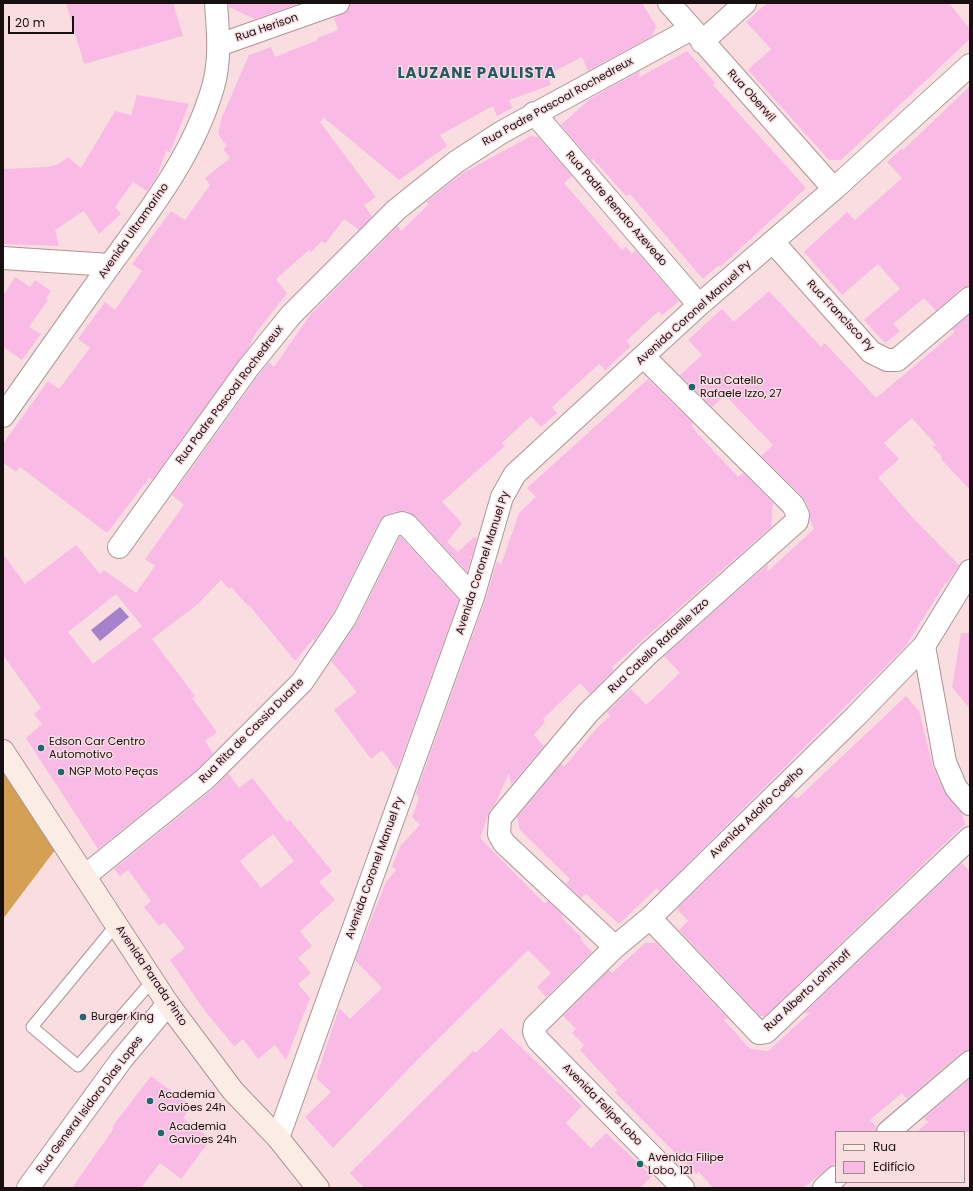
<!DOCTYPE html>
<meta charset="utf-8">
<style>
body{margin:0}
#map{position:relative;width:973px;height:1191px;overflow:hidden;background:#f9dde0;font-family:Poppins,sans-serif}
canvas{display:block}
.frame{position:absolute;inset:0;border:4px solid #180f10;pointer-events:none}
.legend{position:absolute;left:835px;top:1131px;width:130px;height:52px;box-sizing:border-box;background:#f9dde0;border:1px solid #9f8b8d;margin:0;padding:5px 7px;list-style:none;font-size:12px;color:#180f10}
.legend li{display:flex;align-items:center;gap:8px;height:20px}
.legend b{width:20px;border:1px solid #9f8b8d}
.scale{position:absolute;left:8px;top:16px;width:66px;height:18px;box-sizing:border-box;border:2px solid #180f10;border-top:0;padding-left:5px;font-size:12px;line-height:14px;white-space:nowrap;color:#180f10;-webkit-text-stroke:3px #f9dde0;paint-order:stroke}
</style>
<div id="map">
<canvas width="973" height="1191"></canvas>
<div class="frame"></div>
<ul class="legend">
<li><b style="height:5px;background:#fbece5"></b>Rua</li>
<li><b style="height:11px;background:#f9bbe5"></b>Edifício</li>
</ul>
<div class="scale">20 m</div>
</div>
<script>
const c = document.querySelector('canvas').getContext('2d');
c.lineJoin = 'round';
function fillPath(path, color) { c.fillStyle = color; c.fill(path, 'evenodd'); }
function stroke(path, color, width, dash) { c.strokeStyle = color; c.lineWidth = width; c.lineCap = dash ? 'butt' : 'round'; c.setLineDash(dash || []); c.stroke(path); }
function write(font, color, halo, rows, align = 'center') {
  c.font = font + ' Poppins,sans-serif'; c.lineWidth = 3; c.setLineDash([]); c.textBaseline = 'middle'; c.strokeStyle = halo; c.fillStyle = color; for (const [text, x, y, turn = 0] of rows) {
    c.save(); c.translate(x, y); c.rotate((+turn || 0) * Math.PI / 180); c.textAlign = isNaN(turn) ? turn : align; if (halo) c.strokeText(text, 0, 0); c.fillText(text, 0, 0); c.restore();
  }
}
fillPath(new Path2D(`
 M 3,766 L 58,846 L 3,919 Z`), '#d4a154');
fillPath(new Path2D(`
 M 120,607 L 129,617 L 100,641 L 91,630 Z`), '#a582cb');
fillPath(new Path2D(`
 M 66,3 L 173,3 L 183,36 L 84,64 Z
 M 229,3 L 300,3 L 255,19 L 229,7 Z
 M 350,3 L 642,3 L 656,26 L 652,36 L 588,71 L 582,57 L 547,75 L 551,85 L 509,100 L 512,108 L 497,116 L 493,106 L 440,135 L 447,146 L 399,180 L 324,118 L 320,122 L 376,197 L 364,205 L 372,217 L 359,230 L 344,219 L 325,244 L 322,241 L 311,252 L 309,250 L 276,279 L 287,293 L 255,334 L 249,347 L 152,480 L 149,478 L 107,533 L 20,467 L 16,472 L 3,462 L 3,444 L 48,381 L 59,389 L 90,348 L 78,339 L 105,302 L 115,310 L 142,271 L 132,264 L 171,211 L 185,220 L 210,185 L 205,178 L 230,158 L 223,149 L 227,146 L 218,134 L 222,117 L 249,55 L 271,47 L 275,57 L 318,40 L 317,38 L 338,30 L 334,18 L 347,11 Z
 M 767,3 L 949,3 L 970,29 L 970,39 L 841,160 L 829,160 L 748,70 L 771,49 L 746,22 Z
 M 687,51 L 715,83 L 713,85 L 806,188 L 720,267 L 719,265 L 703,279 L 630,194 L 626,196 L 593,159 L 591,160 L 561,125 L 590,99 L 640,71 L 638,78 Z
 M 970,86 L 970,286 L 962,288 L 936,311 L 924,298 L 893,324 L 900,331 L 885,343 L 864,320 L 900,289 L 878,264 L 842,295 L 804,252 L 847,212 L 855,220 L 902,178 L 887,162 L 901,149 L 903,150 Z
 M 137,95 L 189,104 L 170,152 L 166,151 L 157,176 L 147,191 L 133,182 L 115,207 L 121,214 L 99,234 L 84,211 L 55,230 L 59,246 L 3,244 L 3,169 L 46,167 L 57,165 L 68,157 L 81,168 L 115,111 L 131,115 Z
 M 531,136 L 538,137 L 572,176 L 564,183 L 622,250 L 626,247 L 632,254 L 635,250 L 679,301 L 662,315 L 659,311 L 626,341 L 631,346 L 605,370 L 599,364 L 552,407 L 557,413 L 541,427 L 531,416 L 502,443 L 505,446 L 442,502 L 462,523 L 447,542 L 458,552 L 474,537 L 477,539 L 467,572 L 416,517 L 407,511 L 399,511 L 387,514 L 380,520 L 334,612 L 314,641 L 313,639 L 295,661 L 249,605 L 248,606 L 231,587 L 229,589 L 221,580 L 198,604 L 152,639 L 195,696 L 192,698 L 217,732 L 205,741 L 213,753 L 197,770 L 98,849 L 26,738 L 42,724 L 34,714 L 41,708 L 3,655 L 3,554 L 25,584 L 76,545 L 100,574 L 104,570 L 136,593 L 155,566 L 145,559 L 184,505 L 172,495 L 258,376 L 269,362 L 274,367 L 310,315 L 398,226 L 401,231 L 429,204 L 426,202 L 463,173 ZM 116,594 L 142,626 L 93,664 L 68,632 Z
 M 15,277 L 30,287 L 35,280 L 51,291 L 46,298 L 48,300 L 29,327 L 41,334 L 22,360 L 3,347 L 3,296 Z
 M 769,291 L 821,347 L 825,343 L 876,398 L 955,332 L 952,329 L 970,314 L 970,490 L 941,459 L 942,457 L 933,447 L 936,445 L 912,418 L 884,443 L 899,459 L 878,478 L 913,518 L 959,565 L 947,583 L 946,582 L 905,647 L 660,891 L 657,888 L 619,924 L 586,894 L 581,898 L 566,884 L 570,879 L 520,830 L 517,817 L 561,764 L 564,767 L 597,728 L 610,716 L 607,712 L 631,689 L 646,705 L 680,673 L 664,656 L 768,564 L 767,572 L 814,529 L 810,519 L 809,509 L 802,496 L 761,456 L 773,445 L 725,395 L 712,407 L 680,375 L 702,355 L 688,340 L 722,309 L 734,322 Z
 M 648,379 L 693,423 L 691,425 L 697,433 L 738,477 L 743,473 L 773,503 L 771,527 L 612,667 L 614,670 L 590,694 L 580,683 L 543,719 L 545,722 L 534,735 L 544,746 L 511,785 L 509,773 L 495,804 L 490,810 L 480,838 L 545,904 L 548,901 L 563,915 L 561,917 L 582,938 L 580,939 L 592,952 L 546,997 L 537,987 L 551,973 L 528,950 L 420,1057 L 333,1148 L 305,1117 L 331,1092 L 316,1078 L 339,1008 L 350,1019 L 382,988 L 355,960 L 386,882 L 396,870 L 392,866 L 401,845 L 420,825 L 412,817 L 419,798 L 416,793 L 485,601 L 497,561 L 501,565 L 519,513 L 536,497 L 527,488 Z
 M 400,536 L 459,600 L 397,770 L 382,750 L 371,759 L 334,710 L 357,692 L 331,661 L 356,624 Z
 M 961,633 L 970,633 L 970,709 L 952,687 Z
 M 906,696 L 919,711 L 933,767 L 945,793 L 961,812 L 965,824 L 765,1016 L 760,1016 L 679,930 L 688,921 L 677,909 L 793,795 L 797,799 Z
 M 228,773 L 239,788 L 252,778 L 287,822 L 290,820 L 332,871 L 319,882 L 335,900 L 300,931 L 312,946 L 298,958 L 311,973 L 298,984 L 310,998 L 286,1060 L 275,1045 L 258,1059 L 243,1039 L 234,1046 L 205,1011 L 170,960 L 185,948 L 164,922 L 159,926 L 144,907 L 151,901 L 128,870 L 120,876 L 114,869 L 213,789 ZM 273,834 L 294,861 L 261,888 L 240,861 Z
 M 962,863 L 970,872 L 970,1050 L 962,1052 L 907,1099 L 902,1093 L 870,1120 L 877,1127 L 876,1132 L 836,1132 L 836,1162 L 803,1188 L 713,1188 L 699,1172 L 696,1174 L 615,1092 L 617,1090 L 580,1050 L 584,1045 L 572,1033 L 576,1029 L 563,1016 L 609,970 L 612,973 L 645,943 L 656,943 L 728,1019 L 723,1019 L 750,1049 L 768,1051 L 810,1013 L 804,1013 Z
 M 501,1028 L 582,1106 L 566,1123 L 591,1148 L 606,1133 L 652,1176 L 640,1188 L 364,1188 L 350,1173 L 473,1051 L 476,1053 Z
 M 151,1076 L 192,1106 L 183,1118 L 211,1139 L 181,1179 L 160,1163 L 141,1188 L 72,1188 L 114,1128 L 112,1127 Z
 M 970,1078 L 970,1132 L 917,1132 L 928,1122 L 924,1118 Z`), '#f9bbe5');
const service = new Path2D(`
 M 116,925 L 32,1027 L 78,1066 L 153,980`);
const minor = new Path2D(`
 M 669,3 L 834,189
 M 702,42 L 745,3
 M 219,45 L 338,3
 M 534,113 L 699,305
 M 773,242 L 871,352 L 887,360 L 897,360 L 970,298
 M 3,258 L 110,265
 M 119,547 L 248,368 L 291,315 L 396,210 L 456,162 L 502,132 L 691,29
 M 924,646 L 945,762 L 956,788 L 970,804
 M 85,876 L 205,779 L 302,682 L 345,618 L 391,526 L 402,523 L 407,525 L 473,597
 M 650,918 L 759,1033 L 766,1032 L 970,838
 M 615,947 L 504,843 L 499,834 L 500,818 L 588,713 L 649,653 L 797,521 L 798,515 L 793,505 L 644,357
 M 888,1132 L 970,1062
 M 278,1138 L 473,597 L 502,497 L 515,474 L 699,305 L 834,189 L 970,65
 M 28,1188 L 122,1059 L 168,1004
 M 683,1188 L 538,1040 L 534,1032 L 535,1026 L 615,947 L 650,918 L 856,716 L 924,646 L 970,571
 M 824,1188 L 836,1177`);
const tertiary = new Path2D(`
 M 3,416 C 39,365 74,315 110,265 C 150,210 194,154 213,87 C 221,60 218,31 216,3`);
const secondary = new Path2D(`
 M 3,751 L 168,1004 L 233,1091 L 278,1138 L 318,1188`);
stroke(service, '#ad9497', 13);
stroke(minor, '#ad9497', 24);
stroke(tertiary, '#ad9497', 24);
stroke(secondary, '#ad9497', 24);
stroke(service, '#fff', 11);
stroke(minor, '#fff', 22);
stroke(tertiary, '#fff', 22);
stroke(secondary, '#fbece5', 22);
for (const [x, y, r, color] of [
 [692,387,4,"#1c6771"],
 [41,748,4,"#1c6771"],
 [61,772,4,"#1c6771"],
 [83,1017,4,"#1c6771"],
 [150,1101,4,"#1c6771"],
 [161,1133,4,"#1c6771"],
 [640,1164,4,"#1c6771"]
]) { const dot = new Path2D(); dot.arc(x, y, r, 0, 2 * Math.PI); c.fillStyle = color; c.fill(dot); stroke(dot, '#f9dde0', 1.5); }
write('11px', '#180f10', '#f9dde0', [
 ["Rua Herison",267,28,-19],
 ["Rua Oberwil",751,96,48],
 ["Rua Padre Pascoal Rochedreux",558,102,-29],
 ["Rua Padre Renato Azevedo",616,209,49],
 ["Avenida Ultramarino",134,231,-55],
 ["Avenida Coronel Manuel Py",694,313,-42],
 ["Rua Francisco Py",840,316,47],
 ["Rua Padre Pascoal Rochedreux",230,395,-53],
 ["Avenida Coronel Manuel Py",483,563,-72],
 ["Rua Catello Rafaelle Izzo",659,646,-43],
 ["Rua Rita de Cassia Duarte",252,731,-45],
 ["Avenida Adolfo Coelho",757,813,-44],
 ["Avenida Coronel Manuel Py",375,868,-70],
 ["Avenida Parada Pinto",151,976,56],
 ["Rua Alberto Lohnhoff",808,991,-43],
 ["Rua General Isidoro Dias Lopes",90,1105,-53],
 ["Avenida Felipe Lobo",602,1105,46]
]);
write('11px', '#180f10', '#f9dde0', [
 ["Rua Catello",700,381],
 ["Rafaele Izzo, 27",700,394],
 ["Edson Car Centro",49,742],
 ["Automotivo",49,755],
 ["NGP Moto Peças",69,772],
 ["Burger King",91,1017],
 ["Academia",158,1095],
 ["Gaviões 24h",158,1108],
 ["Academia",169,1127],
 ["Gavioes 24h",169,1140],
 ["Avenida Filipe",648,1158],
 ["Lobo, 121",648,1171]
], 'left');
c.letterSpacing = '1px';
write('bold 15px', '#225b64', '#f9dde0', [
 ["LAUZANE PAULISTA",477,74]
]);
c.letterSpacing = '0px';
</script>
